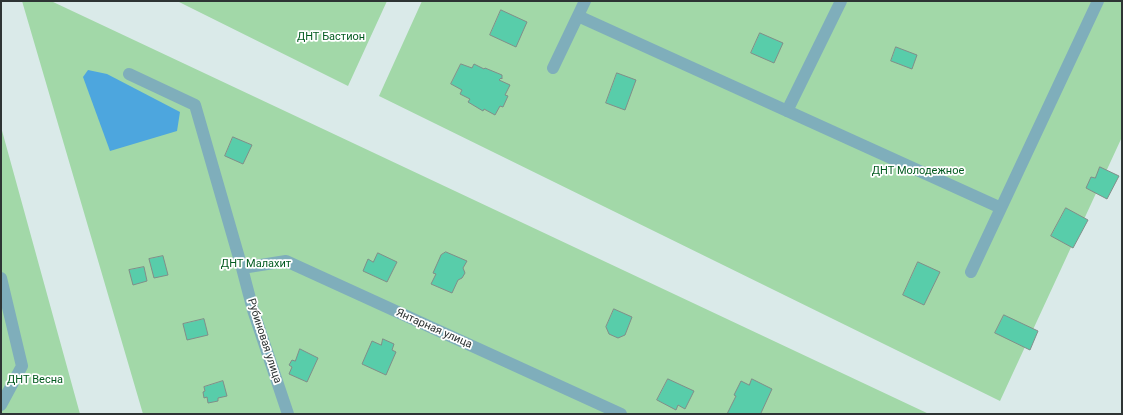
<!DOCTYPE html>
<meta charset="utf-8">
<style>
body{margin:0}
#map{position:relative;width:1123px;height:415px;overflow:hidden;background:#daeae9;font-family:Roboto,sans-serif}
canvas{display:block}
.frame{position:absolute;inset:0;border:2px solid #2e3434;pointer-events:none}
</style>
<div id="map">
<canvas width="1123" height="415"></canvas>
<div class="frame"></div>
</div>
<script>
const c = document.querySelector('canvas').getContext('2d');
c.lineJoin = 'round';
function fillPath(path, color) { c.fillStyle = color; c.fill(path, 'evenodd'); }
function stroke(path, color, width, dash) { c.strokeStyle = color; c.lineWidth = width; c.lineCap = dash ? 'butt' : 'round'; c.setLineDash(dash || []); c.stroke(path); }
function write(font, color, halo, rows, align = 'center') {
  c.font = font + ' Roboto,sans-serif'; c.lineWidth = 3.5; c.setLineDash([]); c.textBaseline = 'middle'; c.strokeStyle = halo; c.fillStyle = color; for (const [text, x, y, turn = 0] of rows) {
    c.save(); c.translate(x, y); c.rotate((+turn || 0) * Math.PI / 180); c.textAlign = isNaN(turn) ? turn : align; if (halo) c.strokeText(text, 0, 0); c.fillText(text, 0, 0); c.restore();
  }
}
fillPath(new Path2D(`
 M 22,1 L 51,1 L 929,414 L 143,414 Z
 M 177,1 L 387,1 L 348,86 Z
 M 422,1 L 1122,1 L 1122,137 L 1000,401 L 379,96 Z
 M 1,127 L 80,414 L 1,414 Z`), '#a2d8a8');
fillPath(new Path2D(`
 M 88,70 L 107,74 L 180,112 L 177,131 L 110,151 L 83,77 Z`), '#4da6de');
const building = new Path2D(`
 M 501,10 L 527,22 L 516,47 L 490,35 Z
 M 760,33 L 783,43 L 774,63 L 751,53 Z
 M 896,47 L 917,55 L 912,69 L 891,61 Z
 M 461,64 L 472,68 L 474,64 L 484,69 L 485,68 L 502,75 L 502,79 L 501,78 L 499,80 L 510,85 L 505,95 L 508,96 L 503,107 L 500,106 L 495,115 L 484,109 L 483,111 L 468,102 L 470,99 L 460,94 L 462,90 L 451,84 Z
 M 617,73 L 636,80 L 625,110 L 606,103 Z
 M 233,137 L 252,145 L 243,164 L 225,156 Z
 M 1100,167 L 1119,176 L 1107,199 L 1086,188 L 1091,177 L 1095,178 Z
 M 1066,208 L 1088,220 L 1073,248 L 1051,236 Z
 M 446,252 L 467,261 L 463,268 L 465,273 L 462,278 L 458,280 L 452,293 L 431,284 L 436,274 L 433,273 L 441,255 Z
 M 378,253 L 397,262 L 387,282 L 363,271 L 368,259 L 373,262 Z
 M 163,256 L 168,275 L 154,278 L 149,259 Z
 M 918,262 L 940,272 L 924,305 L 903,295 Z
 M 144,267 L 147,281 L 133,285 L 129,270 Z
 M 614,309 L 632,317 L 625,335 L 618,338 L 609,334 L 606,327 Z
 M 1004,315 L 1038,331 L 1030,350 L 995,333 Z
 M 204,319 L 208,335 L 187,340 L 183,324 Z
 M 383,339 L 394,344 L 392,350 L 396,352 L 386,375 L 362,364 L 372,341 L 381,345 Z
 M 300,349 L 318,358 L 307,382 L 289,374 L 292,367 L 289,365 L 292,360 L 295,361 Z
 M 668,379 L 694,391 L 685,409 L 678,405 L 676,410 L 657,400 Z
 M 752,379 L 772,389 L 761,413 L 762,414 L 727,414 L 736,396 L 734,395 L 741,381 L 749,385 Z
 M 223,381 L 227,396 L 218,398 L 218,401 L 208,403 L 207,397 L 204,398 L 203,392 L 205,391 L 204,387 Z`);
fillPath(building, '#58cdaa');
stroke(building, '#818e89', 1);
stroke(new Path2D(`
 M 578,16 L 1001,208
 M 553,68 L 585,1
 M 129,74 L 195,105 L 242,268 L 253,310 L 288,414
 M 787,111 L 841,1
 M 242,268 L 286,261 L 621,414
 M 971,272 L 1098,1
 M 1,278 L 22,366 L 1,405`), '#7faebb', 12);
write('11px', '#045b20', '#fff', [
 ["ДНТ Бастион",331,37],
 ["ДНТ Молодежное",918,171],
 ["ДНТ Малахит",256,264],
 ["ДНТ Весна",35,380]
]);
write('11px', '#2e3434', '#fff', [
 ["Янтарная улица",434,329,24],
 ["Рубиновая улица",264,341,72]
]);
</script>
